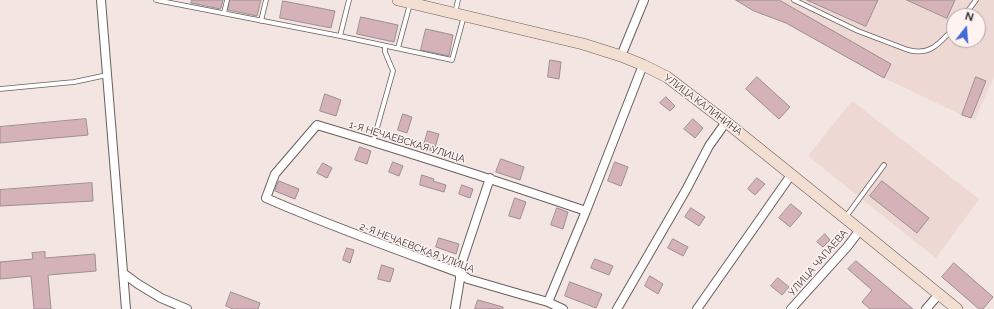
<!DOCTYPE html>
<meta charset="utf-8">
<style>
body{margin:0}
#map{position:relative;width:994px;height:309px;overflow:hidden;background:#f2e5e2;font-family:Raleway,sans-serif}
canvas{display:block}
.north{position:absolute;left:946px;top:8px;width:40px;height:40px;box-sizing:border-box;background:#fef3f1;border:1px solid #afa6a5;border-radius:50%;rotate:17deg;font-size:11px;font-weight:700;line-height:16px;text-align:center;color:#383332}
.north::after{content:'';display:block;margin:auto;width:14px;height:18px;background:#4169da;clip-path:polygon(50% 0,100% 100%,50% 72%,0 100%)}
</style>
<div id="map">
<canvas width="994" height="309"></canvas>
<div class="north">N</div>
</div>
<script>
const c = document.querySelector('canvas').getContext('2d');
c.lineJoin = 'round';
function fillPath(path, color) { c.fillStyle = color; c.fill(path, 'evenodd'); }
function stroke(path, color, width, dash) { c.strokeStyle = color; c.lineWidth = width; c.lineCap = dash ? 'butt' : 'round'; c.setLineDash(dash || []); c.stroke(path); }
function write(font, color, halo, rows, align = 'center') {
  c.font = font + ' Raleway,sans-serif'; c.lineWidth = 3; c.setLineDash([]); c.textBaseline = 'middle'; c.strokeStyle = halo; c.fillStyle = color; for (const [text, x, y, turn = 0] of rows) {
    c.save(); c.translate(x, y); c.rotate((+turn || 0) * Math.PI / 180); c.textAlign = isNaN(turn) ? turn : align; if (halo) c.strokeText(text, 0, 0); c.fillText(text, 0, 0); c.restore();
  }
}
fillPath(new Path2D(`
 M 736,0 L 994,0 L 994,76 L 975,120 L 962,115 L 884,78 L 786,23 L 754,11 ZM 954,16 L 978,16 L 978,40 L 954,40 Z
 M 852,101 L 979,199 L 936,258 L 808,156 Z`), '#edd8d3');
const building = new Path2D(`
 M 192,0 L 223,0 L 221,8 L 220,8 L 220,9 L 191,3 Z
 M 230,0 L 261,0 L 257,16 L 228,10 Z
 M 736,0 L 779,0 L 891,64 L 884,78 L 786,23 L 754,11 Z
 M 807,0 L 878,0 L 866,26 Z
 M 907,0 L 955,0 L 947,18 Z
 M 283,1 L 335,11 L 331,28 L 280,18 Z
 M 361,17 L 398,25 L 394,42 L 357,34 Z
 M 426,29 L 453,35 L 449,56 L 421,50 Z
 M 550,60 L 561,62 L 559,79 L 548,77 Z
 M 757,77 L 790,107 L 779,119 L 746,89 Z
 M 976,77 L 986,81 L 971,118 L 962,115 Z
 M 325,94 L 341,100 L 336,116 L 320,111 Z
 M 666,97 L 675,106 L 670,111 L 660,103 Z
 M 403,114 L 412,117 L 407,133 L 398,130 Z
 M 86,119 L 88,135 L 0,143 L 0,127 Z
 M 693,119 L 703,128 L 695,138 L 684,129 Z
 M 428,131 L 439,134 L 434,151 L 423,148 Z
 M 360,147 L 371,151 L 367,164 L 355,160 Z
 M 501,159 L 524,167 L 520,180 L 496,172 Z
 M 393,162 L 403,166 L 399,176 L 389,172 Z
 M 615,162 L 628,167 L 621,186 L 608,181 Z
 M 323,163 L 332,168 L 327,178 L 317,173 Z
 M 422,175 L 434,179 L 433,181 L 446,185 L 444,192 L 420,185 Z
 M 757,178 L 765,184 L 755,195 L 748,189 Z
 M 279,181 L 299,189 L 295,199 L 275,191 Z
 M 882,181 L 929,218 L 917,233 L 870,196 Z
 M 92,183 L 93,201 L 0,206 L 0,190 Z
 M 462,185 L 473,189 L 470,198 L 459,194 Z
 M 515,198 L 526,202 L 520,219 L 509,216 Z
 M 791,204 L 802,213 L 790,227 L 779,218 Z
 M 557,208 L 568,212 L 563,229 L 551,225 Z
 M 691,208 L 705,217 L 699,226 L 685,217 Z
 M 825,234 L 830,240 L 823,247 L 817,242 Z
 M 439,238 L 459,244 L 456,254 L 436,247 Z
 M 673,239 L 688,247 L 683,256 L 668,248 Z
 M 347,248 L 354,250 L 350,263 L 343,260 Z
 M 45,252 L 45,258 L 95,254 L 96,271 L 48,275 L 51,309 L 34,309 L 31,276 L 0,279 L 0,262 L 33,259 L 32,253 Z
 M 595,259 L 613,266 L 609,275 L 591,268 Z
 M 856,261 L 880,281 L 913,309 L 870,309 L 862,302 L 872,290 L 848,269 Z
 M 954,263 L 993,297 L 983,309 L 979,309 L 942,277 Z
 M 382,265 L 394,269 L 390,282 L 378,279 Z
 M 650,276 L 663,284 L 658,294 L 645,286 Z
 M 778,278 L 789,287 L 782,295 L 771,286 Z
 M 570,282 L 602,294 L 596,308 L 565,296 Z
 M 231,292 L 260,303 L 258,309 L 233,309 L 226,306 Z
 M 478,300 L 503,307 L 503,309 L 475,309 Z`);
fillPath(building, '#d5b2b7');
stroke(building, '#9b8f91', 1);
const lane = new Path2D(`
 M 156,0 L 340,36 L 452,60 L 464,16
 M 794,0 L 858,31 L 908,50 C 931,56 939,43 954,28
 M 224,13 L 227,0
 M 455,13 L 458,0
 M 964,16 L 976,0
 M 261,21 L 266,0
 M 340,36 L 349,0
 M 398,48 L 410,4
 M 0,89 L 74,82 L 107,75
 M 373,142 L 393,71 L 385,52 L 385,46
 M 845,218 L 884,165`);
const street = new Path2D(`
 M 101,0 L 126,309
 M 621,56 L 644,0
 M 123,273 L 138,284 L 161,298 L 187,309
 M 548,302 L 586,211 L 643,65
 M 455,309 L 460,279 L 460,268 L 490,178
 M 563,309 L 548,302 L 523,295 L 468,279 L 460,273 C 395,249 330,226 266,198 L 275,174 L 317,125 C 408,152 497,181 586,211
 M 617,309 L 686,190 L 709,146 L 726,122
 M 697,309 L 791,175
 M 791,309 L 847,247 L 860,230
 M 926,309 L 939,294`);
const secondary = new Path2D(`
 M 398,0 L 583,44 L 621,56 L 643,65 L 667,77 L 726,122 L 860,230 L 957,309`);
stroke(lane, '#6a5f5c', 5.5);
stroke(street, '#6a5f5c', 10);
stroke(secondary, '#6a5f5c', 12);
stroke(lane, '#fff', 4);
stroke(street, '#fff', 8);
stroke(secondary, '#f2dfd1', 11);
write('10px', '#383332', '#fef3f1', [
 ["УЛИЦА КАЛИНИНА",703,105,37],
 ["1-Я НЕЧАЕВСКАЯ УЛИЦА",407,142,17],
 ["2-Я НЕЧАЕВСКАЯ УЛИЦА",417,248,21],
 ["УЛИЦА ЧАПАЕВА",818,263,-49]
]);
</script>
